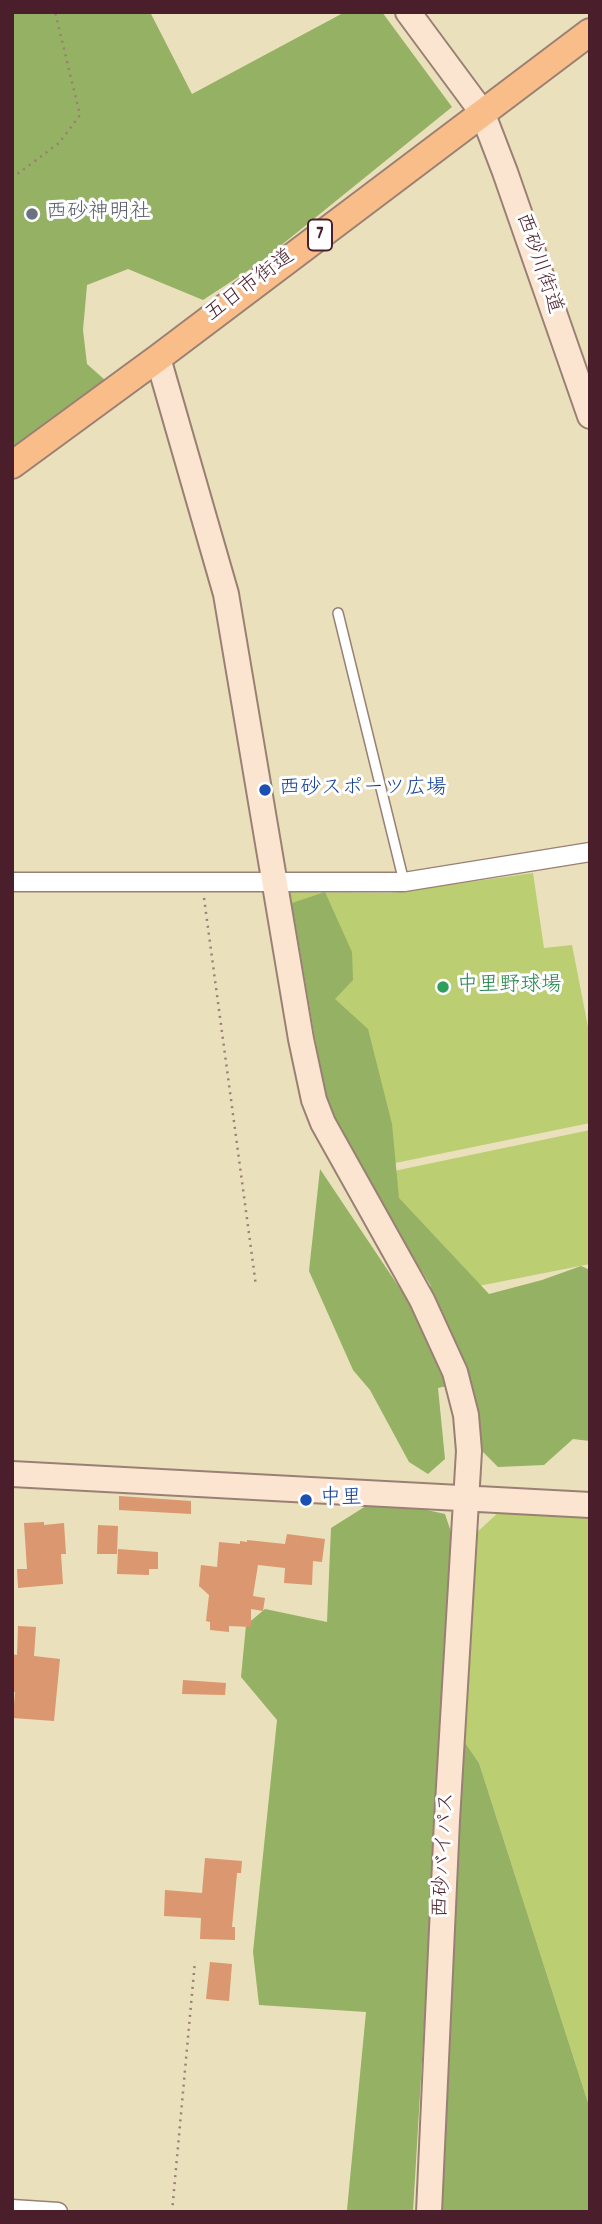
<!DOCTYPE html>
<meta charset="utf-8">
<style>
body{margin:0}
#map{position:relative;width:602px;height:2224px;overflow:hidden;background:#eae0bc;font-family:Dekko,sans-serif}
canvas{display:block}
.frame{position:absolute;inset:0;border:14px solid #4a1f2b;pointer-events:none}
</style>
<div id="map">
<canvas width="602" height="2224"></canvas>
<div class="frame"></div>
</div>
<script>
const c = document.querySelector('canvas').getContext('2d');
c.lineJoin = 'round';
function fillPath(path, color) { c.fillStyle = color; c.fill(path, 'evenodd'); }
function stroke(path, color, width, dash) { c.strokeStyle = color; c.lineWidth = width; c.lineCap = dash ? 'butt' : 'round'; c.setLineDash(dash || []); c.stroke(path); }
function write(font, color, halo, rows, align = 'center') {
  c.font = font + ' Dekko,"Klee One",sans-serif'; c.lineWidth = 6; c.setLineDash([]); c.textBaseline = 'middle'; c.strokeStyle = halo; c.fillStyle = color; for (const [text, x, y, turn = 0] of rows) {
    c.save(); c.translate(x, y); c.rotate((+turn || 0) * Math.PI / 180); c.textAlign = isNaN(turn) ? turn : align; if (halo) c.strokeText(text, 0, 0); c.fillText(text, 0, 0); c.restore();
  }
}
fillPath(new Path2D(`
 M 533,873 L 544,948 L 572,945 L 590,1037 L 590,1123 L 366,1169 L 336,1120 L 320,1070 L 290,892 L 391,893 Z
 M 590,1130 L 590,1264 L 448,1292 L 370,1176 Z
 M 500,1511 L 590,1514 L 590,2109 L 479,1763 L 461,1737 L 474,1535 Z`), '#bbce72');
fillPath(new Path2D(`
 M 12,12 L 150,12 L 192,94 L 345,12 L 382,12 L 452,107 L 258,264 L 203,300 L 128,269 L 87,285 L 83,330 L 87,364 L 105,380 L 12,448 Z
 M 325,892 L 352,952 L 353,980 L 335,999 L 368,1029 L 392,1124 L 399,1198 L 489,1294 L 542,1280 L 581,1266 L 590,1270 L 590,1441 L 573,1439 L 544,1465 L 498,1467 L 480,1449 L 465,1382 L 438,1388 L 445,1459 L 428,1474 L 409,1462 L 370,1390 L 353,1370 L 309,1271 L 320,1169 L 407,1299 L 431,1286 L 333,1131 L 313,1026 L 292,903 Z
 M 377,1499 L 445,1514 L 453,1538 L 413,2212 L 347,2210 L 366,2012 L 259,2005 L 253,1952 L 277,1720 L 241,1677 L 246,1625 L 265,1609 L 327,1622 L 331,1528 Z
 M 461,1737 L 479,1763 L 590,2109 L 590,2212 L 436,2212 Z`), '#94b164');
fillPath(new Path2D(`
 M 119,1496 L 191,1501 L 191,1514 L 119,1510 Z
 M 44,1522 L 44,1525 L 64,1523 L 66,1554 L 61,1554 L 63,1584 L 18,1588 L 17,1569 L 27,1569 L 24,1523 Z
 M 98,1525 L 118,1526 L 117,1554 L 97,1554 Z
 M 287,1534 L 325,1539 L 322,1562 L 313,1561 L 312,1585 L 284,1583 L 285,1568 L 258,1565 L 253,1596 L 265,1598 L 263,1611 L 251,1609 L 251,1627 L 229,1626 L 229,1632 L 210,1630 L 210,1622 L 206,1621 L 209,1595 L 199,1586 L 201,1565 L 217,1567 L 219,1542 L 240,1544 L 240,1541 L 247,1542 L 247,1540 L 285,1544 Z
 M 118,1549 L 158,1552 L 158,1569 L 149,1569 L 149,1575 L 117,1574 Z
 M 18,1626 L 36,1627 L 34,1656 L 60,1659 L 54,1721 L 13,1718 L 15,1692 L 12,1691 L 12,1654 L 17,1655 Z
 M 183,1680 L 226,1683 L 225,1695 L 182,1694 Z
 M 205,1858 L 242,1861 L 241,1873 L 237,1873 L 232,1927 L 235,1927 L 235,1940 L 200,1939 L 201,1918 L 164,1916 L 165,1890 L 202,1893 Z
 M 210,1962 L 232,1964 L 229,2001 L 206,1999 Z`), '#db976f');
const lane = new Path2D(`
 M 338,613 L 404,882`);
const street = new Path2D(`
 M 12,882 L 404,882 L 590,852
 M 12,2209 L 58,2212`);
const secondary = new Path2D(`
 M 408,12 L 482,112 L 505,172 L 590,416
 M 158,358 L 226,594 L 301,1039 L 314,1100 L 323,1123 L 422,1300 L 455,1372 L 466,1415 L 469,1451 L 447,1820 L 429,2212
 M 12,1474 L 590,1505`);
const primary = new Path2D(`
 M 12,465 L 158,358 L 590,32`);
stroke(lane, '#9a8074', 12);
stroke(street, '#9a8074', 21);
stroke(secondary, '#9a8074', 28);
stroke(primary, '#9a8074', 30);
stroke(new Path2D(`
 M 12,178 L 59,143 L 80,115 L 55,12
 M 204,898 L 256,1286
 M 172,2212 L 195,1961`), '#9a8074', 2.5, [2, 5]);
stroke(lane, '#fff', 9);
stroke(street, '#fff', 18);
stroke(secondary, '#fce5d0', 24);
stroke(primary, '#f8bd89', 26);
for (const [x, y, r, color] of [
 [32,214,7,"#6b7280"],
 [265,790,7,"#1a4fb4"],
 [443,987,7,"#2e9e5b"],
 [306,1500,7,"#1a4fb4"]
]) { const dot = new Path2D(); dot.arc(x, y, r, 0, 2 * Math.PI); c.fillStyle = color; c.fill(dot); stroke(dot, '#fff', 2.5); }
for (const [x, y, w] of [
 [320,235,24]
]) { const box = new Path2D(); box.roundRect(x - w / 2, y - 15.5, w, 31, 5); c.fillStyle = '#fff'; c.fill(box); stroke(box, '#4a1f2b', 2); }
write('bold 19px', '#4a1f2b', null, [
 ["7",320,235]
]);
write('21px', '#5b616d', '#fff', [
 ["西砂神明社",46,214]
], 'left');
write('21px', '#4a1f2b', '#fff', [
 ["西砂川街道",537,264,71],
 ["五日市街道",251,287,-37],
 ["西砂バイパス",446,1855,-87]
]);
write('21px', '#164399', '#fff', [
 ["西砂スポーツ広場",279,790],
 ["中里",320,1500]
], 'left');
write('21px', '#27864d', '#fff', [
 ["中里野球場",457,987]
], 'left');
</script>
